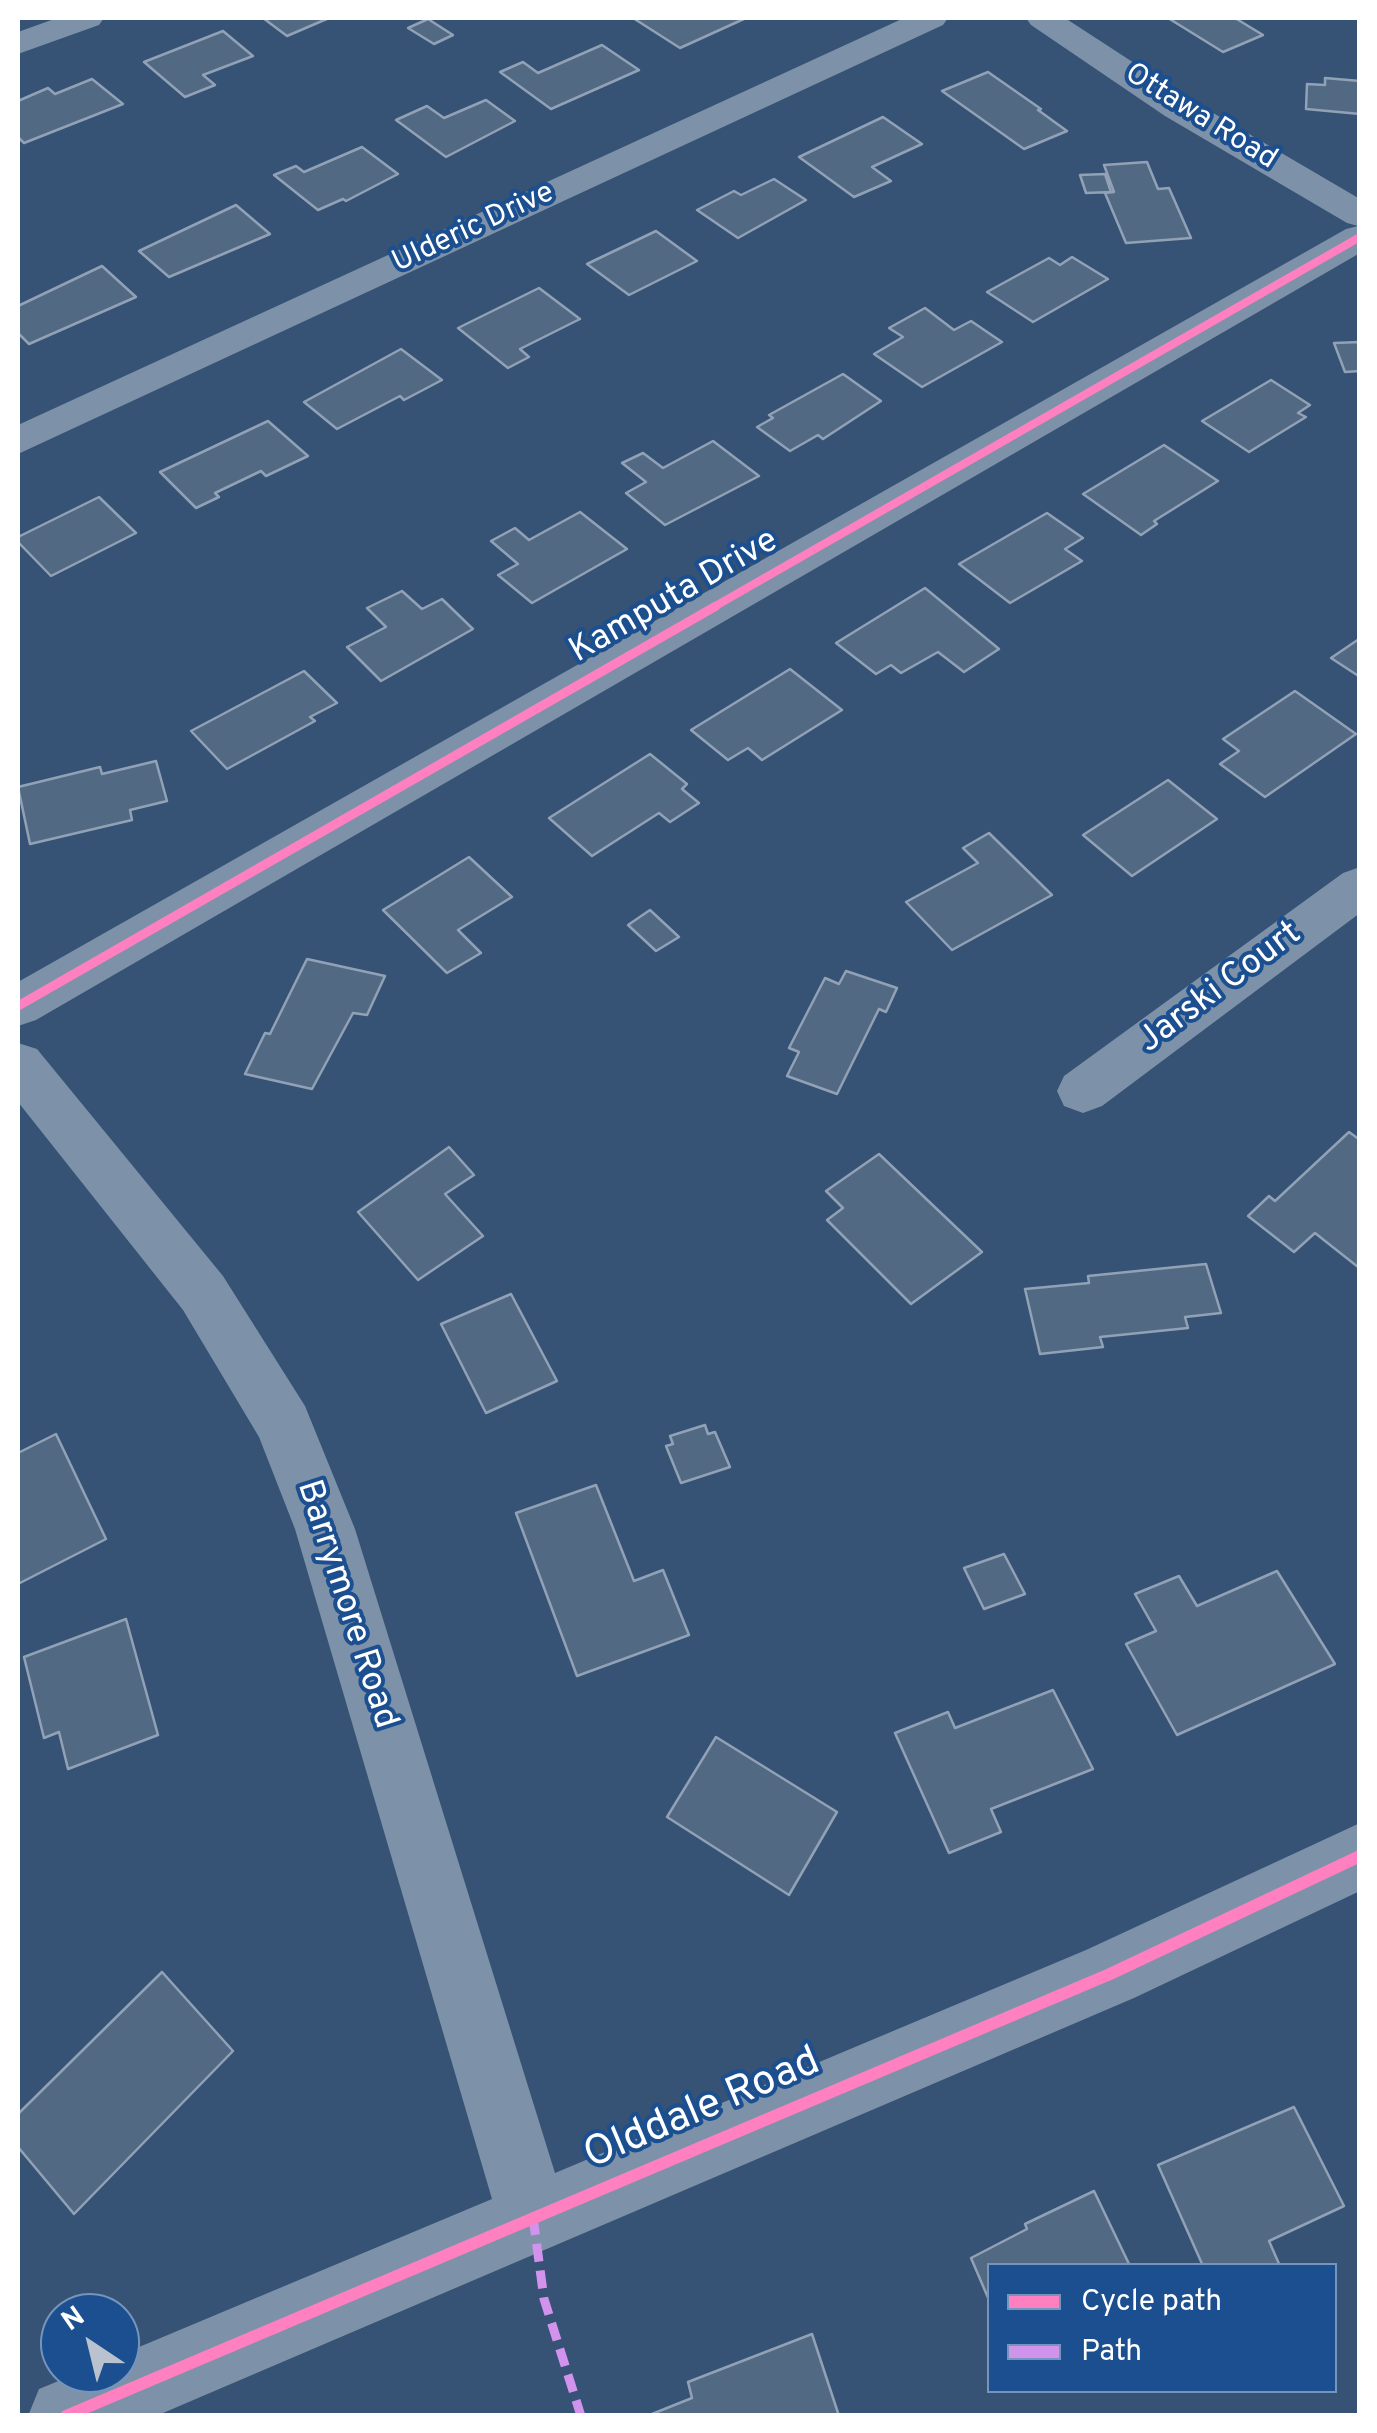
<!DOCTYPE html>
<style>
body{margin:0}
#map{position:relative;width:1377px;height:2433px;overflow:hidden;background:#365274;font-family:Overpass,sans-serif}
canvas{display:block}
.frame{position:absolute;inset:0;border:20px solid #fff;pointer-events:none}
.legend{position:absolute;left:987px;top:2263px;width:350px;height:130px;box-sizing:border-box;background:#1b4f8f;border:2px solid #7695bc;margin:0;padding:12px 18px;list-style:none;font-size:30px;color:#fff}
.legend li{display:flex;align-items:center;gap:20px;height:50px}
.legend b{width:50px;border:2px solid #7695bc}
.north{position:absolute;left:40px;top:2293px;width:100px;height:100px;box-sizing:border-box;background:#1b4f8f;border:2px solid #7695bc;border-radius:50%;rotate:325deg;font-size:28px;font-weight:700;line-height:40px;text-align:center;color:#fff}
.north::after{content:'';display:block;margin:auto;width:35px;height:45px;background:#b9c2ce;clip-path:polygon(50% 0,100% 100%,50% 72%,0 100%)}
</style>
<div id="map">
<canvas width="1377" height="2433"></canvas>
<div class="frame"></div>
<ul class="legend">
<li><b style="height:12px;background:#ff80c0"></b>Cycle path</li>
<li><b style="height:12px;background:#d193ec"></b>Path</li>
</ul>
<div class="north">N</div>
</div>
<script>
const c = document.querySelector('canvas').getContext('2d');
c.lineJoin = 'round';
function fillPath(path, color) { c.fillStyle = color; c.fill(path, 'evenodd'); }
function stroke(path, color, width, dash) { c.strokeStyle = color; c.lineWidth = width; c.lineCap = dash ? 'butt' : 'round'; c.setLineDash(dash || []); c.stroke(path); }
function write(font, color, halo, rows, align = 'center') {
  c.font = font + ' Overpass,sans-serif'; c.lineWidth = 8; c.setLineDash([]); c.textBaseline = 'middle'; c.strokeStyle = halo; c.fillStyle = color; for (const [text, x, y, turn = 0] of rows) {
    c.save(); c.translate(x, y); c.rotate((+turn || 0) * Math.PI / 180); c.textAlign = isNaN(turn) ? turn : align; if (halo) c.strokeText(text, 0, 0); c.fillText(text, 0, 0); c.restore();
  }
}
const building = new Path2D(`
 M 263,18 L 329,18 L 287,36 Z
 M 633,18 L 746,18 L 680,48 Z
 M 1168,18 L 1235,18 L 1263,35 L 1223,52 Z
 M 428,19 L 453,35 L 434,44 L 408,28 Z
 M 223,31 L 253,56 L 203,75 L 215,85 L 185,97 L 144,62 Z
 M 602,45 L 639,70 L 551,109 L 500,72 L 523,62 L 538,73 Z
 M 988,72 L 1041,109 L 1038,110 L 1067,131 L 1024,149 L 942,91 Z
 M 1325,78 L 1360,81 L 1360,114 L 1306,109 L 1307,84 L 1325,85 Z
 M 92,79 L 123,104 L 24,143 L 18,137 L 18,101 L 48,88 L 55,94 Z
 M 486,100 L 515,121 L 446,157 L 396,120 L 427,106 L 444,118 Z
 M 883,117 L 922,144 L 872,167 L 891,181 L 854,197 L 799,157 Z
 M 362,147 L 398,174 L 346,201 L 343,199 L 318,210 L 274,175 L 296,166 L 304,172 Z
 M 1147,162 L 1158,189 L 1169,188 L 1191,238 L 1126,243 L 1105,193 L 1114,192 L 1104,165 Z
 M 1105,174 L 1111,192 L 1086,193 L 1080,175 Z
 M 774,179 L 806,200 L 738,238 L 697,210 L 734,191 L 741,195 Z
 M 236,205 L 270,234 L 169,277 L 139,251 Z
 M 656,231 L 697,261 L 629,295 L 587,264 Z
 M 1072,257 L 1108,279 L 1033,322 L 987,292 L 1049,258 L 1060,265 Z
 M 102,266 L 136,297 L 29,344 L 18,333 L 18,306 Z
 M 539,288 L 580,319 L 520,349 L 529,357 L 508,368 L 458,328 Z
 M 925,308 L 954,330 L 971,321 L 1002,342 L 922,387 L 874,354 L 903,337 L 889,328 Z
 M 1360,342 L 1360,371 L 1345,372 L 1334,343 Z
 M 401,349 L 442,380 L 404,400 L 400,396 L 337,429 L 304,402 Z
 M 843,374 L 881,401 L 823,439 L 818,435 L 790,451 L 757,427 L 773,418 L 769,415 Z
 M 1271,380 L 1310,405 L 1298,413 L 1306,417 L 1249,452 L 1202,421 Z
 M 268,421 L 308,456 L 266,476 L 261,471 L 215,493 L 219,497 L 196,508 L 160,472 Z
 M 713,441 L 759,476 L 665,525 L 626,493 L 646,482 L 622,463 L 643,453 L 663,468 Z
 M 1164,445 L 1218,481 L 1154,521 L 1157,524 L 1141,535 L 1083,494 Z
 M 99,497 L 136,533 L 51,576 L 18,542 L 18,537 Z
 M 580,512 L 627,549 L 532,603 L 498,575 L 518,564 L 491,541 L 515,528 L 529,540 Z
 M 1047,513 L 1083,538 L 1065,549 L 1082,561 L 1010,603 L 959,564 Z
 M 925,588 L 999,649 L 964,672 L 938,652 L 901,673 L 891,665 L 876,674 L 836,643 Z
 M 402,591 L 422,609 L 442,599 L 473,629 L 381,681 L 347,647 L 386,627 L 367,608 Z
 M 1359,639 L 1360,639 L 1360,677 L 1331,658 Z
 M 790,669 L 842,710 L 762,760 L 748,748 L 728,760 L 691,730 Z
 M 304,671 L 337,703 L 310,717 L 315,721 L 227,769 L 191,731 Z
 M 1295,691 L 1356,734 L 1265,797 L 1220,764 L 1239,751 L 1223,739 Z
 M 650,754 L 687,784 L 682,789 L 699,803 L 670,822 L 659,813 L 592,856 L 549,818 Z
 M 156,761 L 167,801 L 130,810 L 132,820 L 30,844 L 18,787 L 100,767 L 102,774 Z
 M 1168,780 L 1217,819 L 1132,876 L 1083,835 Z
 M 989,833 L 1052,895 L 952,950 L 906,902 L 978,863 L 963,848 Z
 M 469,857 L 512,897 L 458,930 L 481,953 L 447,973 L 383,910 Z
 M 650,910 L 679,937 L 656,951 L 628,925 Z
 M 307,959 L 385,976 L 367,1015 L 353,1013 L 312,1089 L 245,1074 L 265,1033 L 270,1034 Z
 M 846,971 L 897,988 L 886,1012 L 879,1009 L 837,1094 L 787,1076 L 799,1052 L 789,1048 L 825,978 L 839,984 Z
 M 1349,1132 L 1360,1140 L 1358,1267 L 1315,1233 L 1294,1252 L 1248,1216 L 1269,1196 L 1275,1201 Z
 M 449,1147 L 474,1175 L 445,1194 L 483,1236 L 418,1280 L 358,1212 Z
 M 879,1154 L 982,1252 L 911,1304 L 827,1220 L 843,1208 L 826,1191 Z
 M 1206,1264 L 1221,1313 L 1185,1317 L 1188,1328 L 1100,1337 L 1103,1347 L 1040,1354 L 1025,1289 L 1089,1283 L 1088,1276 Z
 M 511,1294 L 557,1381 L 486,1413 L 441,1324 Z
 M 705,1425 L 708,1434 L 715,1432 L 730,1467 L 681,1483 L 666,1446 L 673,1444 L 670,1436 Z
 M 56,1434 L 106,1539 L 18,1584 L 18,1453 Z
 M 596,1485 L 634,1581 L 663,1570 L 689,1635 L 577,1676 L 516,1513 Z
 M 1004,1554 L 1025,1594 L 984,1609 L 964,1568 Z
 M 1277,1571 L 1335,1664 L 1177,1735 L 1126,1644 L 1156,1631 L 1135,1594 L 1179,1576 L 1197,1606 Z
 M 126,1619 L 158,1735 L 68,1769 L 59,1732 L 44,1738 L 24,1657 Z
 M 1053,1690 L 1093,1769 L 991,1809 L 1001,1832 L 949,1853 L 895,1733 L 948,1712 L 955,1728 Z
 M 716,1737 L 837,1812 L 789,1895 L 667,1817 Z
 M 162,1972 L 233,2051 L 74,2214 L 18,2147 L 18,2114 Z
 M 1294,2107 L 1344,2206 L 1269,2241 L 1280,2266 L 1203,2266 L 1158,2165 Z
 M 1094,2191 L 1130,2266 L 989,2266 L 989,2300 L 971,2258 L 1027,2229 L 1025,2224 Z
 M 812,2334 L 839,2416 L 647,2416 L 692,2398 L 688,2382 Z`);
fillPath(building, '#526984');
stroke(building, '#92a2b6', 2.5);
fillPath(new Path2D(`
 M 57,18 L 104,18 L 99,25 L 18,54 L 18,32 Z
 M 904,18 L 948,18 L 943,25 L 18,454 L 18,425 Z
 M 1026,18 L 1065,18 L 1191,100 L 1360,199 L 1360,253 L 36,1020 L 18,1026 L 18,982 L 1346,229 L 1358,226 L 1347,223 L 1165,116 L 1031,25 Z
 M 1360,867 L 1360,913 L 1102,1106 L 1083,1113 L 1064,1106 L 1057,1091 L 1064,1076 L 1343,873 Z
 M 18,1043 L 37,1049 L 223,1276 L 305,1406 L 355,1529 L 555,2173 L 1086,1950 L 1360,1823 L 1360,1891 L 1134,1998 L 156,2416 L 28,2416 L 39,2389 L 78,2373 L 120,2373 L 120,2355 L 492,2199 L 295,1529 L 259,1437 L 183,1310 L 18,1102 Z`), '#7d92a8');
stroke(new Path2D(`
 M 533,2217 L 544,2299 L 581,2416`), '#d193ec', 9, [18, 9]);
stroke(new Path2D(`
 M 712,608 L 1360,237`), '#ff80c0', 8);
stroke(new Path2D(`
 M 18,1006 L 716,606`), '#ff80c0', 9);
stroke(new Path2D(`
 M 66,2416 L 1110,1974 L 1360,1856`), '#ff80c0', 12);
write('30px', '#fff', '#1b4f8f', [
 ["Ottawa Road",1200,118,32],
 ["Ulderic Drive",474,229,-25]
]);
write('35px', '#fff', '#1b4f8f', [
 ["Kamputa Drive",675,598,-30],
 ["Jarski Court",1221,989,-37],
 ["Barrymore Road",345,1605,72]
]);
write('42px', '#fff', '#1b4f8f', [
 ["Olddale Road",703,2111,-23]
]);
</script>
